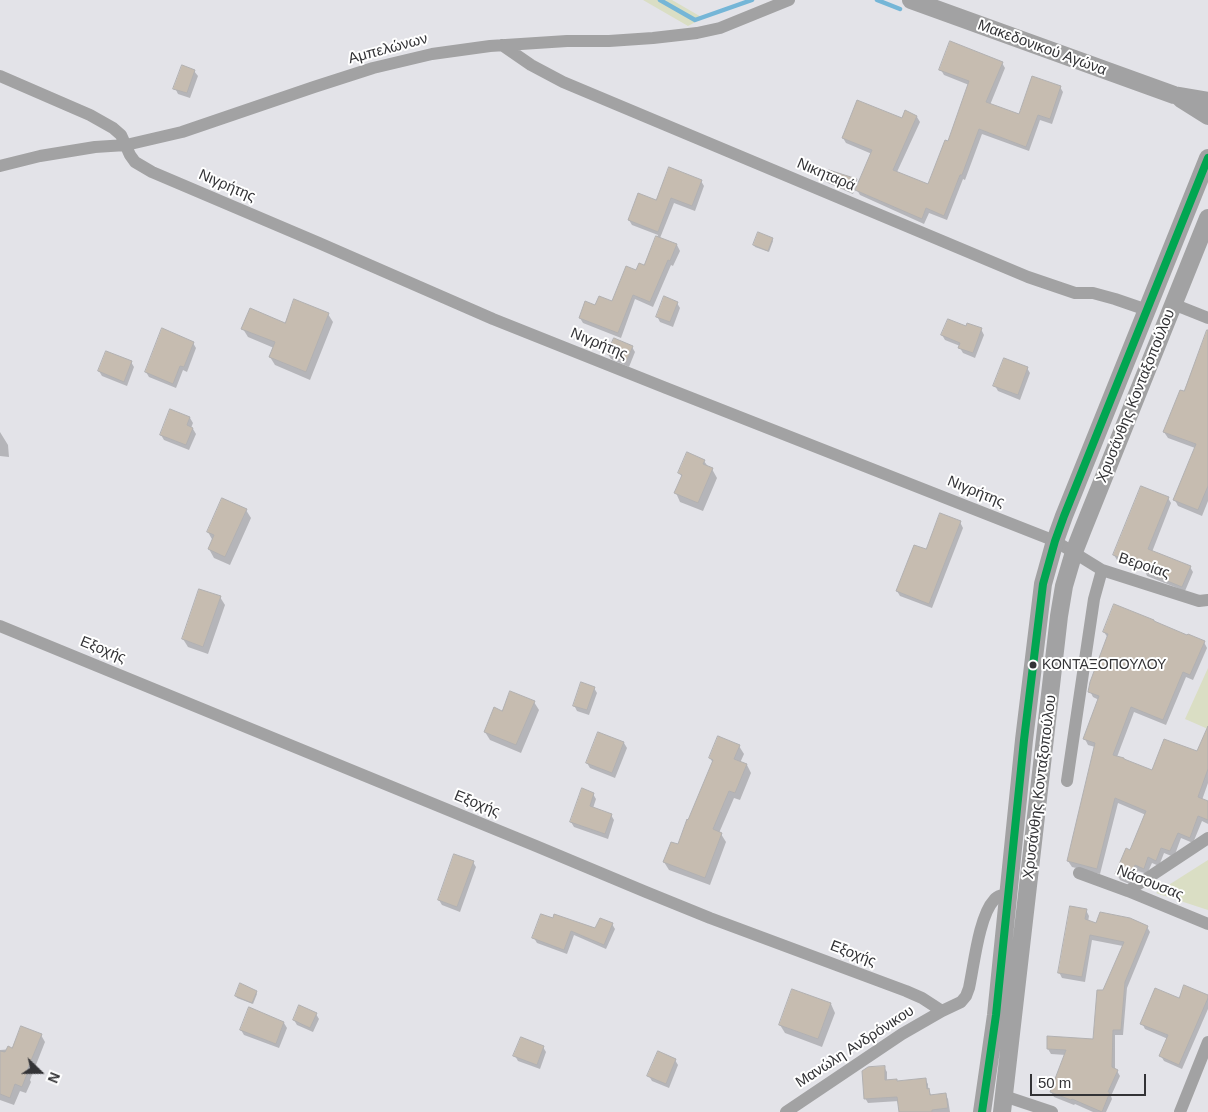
<!DOCTYPE html>
<meta charset="utf-8">
<style>
body{margin:0}
#map{position:relative;width:1208px;height:1112px;overflow:hidden;background:#e3e3e8;font-family:Arial,sans-serif}
canvas{display:block}
.north{position:absolute;left:15px;top:1047px;width:50px;height:50px;-webkit-text-stroke:4px #fff;paint-order:stroke;rotate:112deg;font-size:14px;font-weight:700;line-height:20px;text-align:center;color:#333336}
.north::after{content:'';display:block;margin:auto;width:18px;height:22px;background:#333336;clip-path:polygon(50% 0,100% 100%,50% 72%,0 100%)}
.scale{position:absolute;left:1030px;top:1074px;width:116px;height:22px;box-sizing:border-box;border:2px solid #333336;border-top:0;padding-left:6px;font-size:15px;line-height:18px;white-space:nowrap;color:#333336;-webkit-text-stroke:4px #fff;paint-order:stroke}
</style>
<div id="map">
<canvas width="1208" height="1112"></canvas>
<div class="north">N</div>
<div class="scale">50 m</div>
</div>
<script>
const c = document.querySelector('canvas').getContext('2d');
c.lineJoin = 'round';
function fillPath(path, color) { c.fillStyle = color; c.fill(path, 'evenodd'); }
function stroke(path, color, width, dash) { c.strokeStyle = color; c.lineWidth = width; c.lineCap = dash ? 'butt' : 'round'; c.setLineDash(dash || []); c.stroke(path); }
function write(font, color, halo, rows, align = 'center') {
  c.font = font + ' Arial,sans-serif'; c.lineWidth = 4; c.setLineDash([]); c.textBaseline = 'middle'; c.strokeStyle = halo; c.fillStyle = color; for (const [text, x, y, turn = 0] of rows) {
    c.save(); c.translate(x, y); c.rotate((+turn || 0) * Math.PI / 180); c.textAlign = isNaN(turn) ? turn : align; if (halo) c.strokeText(text, 0, 0); c.fillText(text, 0, 0); c.restore();
  }
}
fillPath(new Path2D(`
 M 643,0 L 672,0 L 703,18 L 688,26 Z
 M 1208,668 L 1208,729 L 1185,719 Z
 M 1208,860 L 1208,910 L 1156,893 Z`), '#dadec4');
fillPath(new Path2D(`
 M 1002,63 L 1005,68 L 990,105 L 1020,116 L 1060,87 L 1063,92 L 1052,124 L 1040,120 L 1029,151 L 982,134 L 965,180 L 963,179 L 947,220 L 929,213 L 924,224 L 860,195 L 857,190 L 872,154 L 846,143 L 843,138 L 902,119 L 917,117 L 920,122 L 897,172 L 929,185 L 949,143 L 969,85 L 944,75 L 941,70 Z
 M 194,71 L 198,76 L 190,98 L 178,94 L 175,88 Z
 M 856,180 L 857,182 L 853,194 L 828,183 L 826,181 Z
 M 701,181 L 704,186 L 695,211 L 674,203 L 660,238 L 677,245 L 680,251 L 673,266 L 671,265 L 653,307 L 635,299 L 621,338 L 583,323 L 580,318 L 596,307 L 612,303 L 637,272 L 645,266 L 658,235 L 632,225 L 629,220 L 657,202 Z
 M 772,239 L 773,241 L 769,252 L 755,247 L 754,245 Z
 M 677,303 L 680,308 L 673,327 L 660,322 L 657,316 Z
 M 328,314 L 333,322 L 310,380 L 275,365 L 270,357 L 274,348 L 248,337 L 243,329 L 285,324 Z
 M 981,329 L 984,335 L 975,358 L 963,353 L 960,348 L 960,346 L 945,340 L 942,335 Z
 M 193,343 L 196,348 L 187,372 L 183,370 L 176,388 L 149,377 L 146,372 Z
 M 1208,346 L 1208,501 L 1202,516 L 1178,506 L 1175,500 L 1195,448 L 1168,438 L 1164,432 Z
 M 632,347 L 635,352 L 629,367 L 611,359 L 608,354 Z
 M 131,362 L 134,367 L 127,386 L 102,376 L 99,371 Z
 M 1027,368 L 1030,373 L 1020,400 L 998,391 L 995,386 Z
 M 190,418 L 193,423 L 191,428 L 193,429 L 196,434 L 189,450 L 164,440 L 161,435 Z
 M 0,432 L 8,445 L 9,457 L 0,456 Z
 M 704,461 L 709,468 L 712,469 L 717,478 L 703,511 L 680,502 L 676,493 L 682,478 L 680,473 Z
 M 1168,498 L 1171,503 L 1152,552 L 1190,567 L 1193,572 L 1185,591 L 1147,576 L 1145,571 L 1117,560 L 1114,555 Z
 M 246,510 L 251,518 L 230,565 L 214,558 L 209,549 L 213,541 L 208,532 Z
 M 960,522 L 963,528 L 932,608 L 900,596 L 897,591 L 926,551 Z
 M 220,597 L 225,605 L 208,654 L 188,647 L 183,639 Z
 M 1104,632 L 1204,642 L 1207,648 L 1193,680 L 1186,677 L 1166,725 L 1134,712 L 1117,757 L 1153,772 L 1198,753 L 1208,744 L 1208,783 L 1202,800 L 1208,802 L 1208,824 L 1202,821 L 1193,843 L 1181,838 L 1174,857 L 1164,853 L 1159,866 L 1152,863 L 1147,874 L 1138,871 L 1132,885 L 1120,880 L 1117,874 L 1131,851 L 1146,815 L 1118,803 L 1100,874 L 1072,867 L 1068,861 L 1095,747 L 1088,745 L 1085,739 L 1099,700 L 1093,697 L 1090,691 L 1108,638 Z
 M 594,688 L 597,693 L 589,715 L 577,711 L 574,705 Z
 M 534,702 L 539,710 L 521,753 L 490,740 L 485,732 L 503,713 Z
 M 624,743 L 627,748 L 615,778 L 590,768 L 587,763 Z
 M 739,746 L 744,754 L 740,763 L 747,765 L 751,773 L 740,800 L 734,798 L 719,833 L 721,834 L 726,842 L 710,885 L 669,870 L 664,862 L 678,846 L 713,763 L 710,758 Z
 M 593,794 L 596,799 L 593,808 L 611,815 L 614,820 L 608,839 L 574,827 L 571,822 Z
 M 473,862 L 476,867 L 460,912 L 442,905 L 439,900 Z
 M 1086,910 L 1089,916 L 1088,922 L 1097,924 L 1147,927 L 1150,932 L 1127,988 L 1123,1035 L 1115,1035 L 1115,1069 L 1117,1071 L 1120,1076 L 1111,1096 L 1112,1099 L 1106,1112 L 1093,1112 L 1075,1104 L 1074,1105 L 1054,1097 L 1051,1092 L 1066,1055 L 1051,1054 L 1048,1049 L 1094,1040 L 1104,991 L 1123,946 L 1092,940 L 1085,982 L 1062,978 L 1059,972 Z
 M 541,915 L 596,930 L 612,924 L 615,929 L 606,949 L 574,935 L 567,954 L 537,943 L 534,938 Z
 M 793,990 L 831,1004 L 835,1013 L 822,1047 L 785,1033 L 780,1025 Z
 M 256,992 L 257,994 L 253,1004 L 237,998 L 236,996 Z
 M 1208,996 L 1208,1009 L 1182,1069 L 1164,1061 L 1161,1056 L 1168,1039 L 1145,1029 L 1142,1023 L 1180,1000 Z
 M 250,1009 L 284,1023 L 287,1028 L 279,1048 L 244,1035 L 241,1030 Z
 M 316,1014 L 319,1019 L 313,1032 L 297,1025 L 294,1020 Z
 M 41,1035 L 45,1042 L 30,1080 L 31,1082 L 26,1093 L 20,1091 L 14,1105 L 0,1100 L 0,1050 L 13,1049 Z
 M 543,1047 L 546,1052 L 540,1069 L 518,1061 L 515,1056 Z
 M 675,1060 L 678,1065 L 669,1088 L 652,1081 L 649,1076 Z
 M 884,1067 L 887,1072 L 887,1081 L 897,1083 L 925,1079 L 928,1084 L 928,1090 L 932,1096 L 945,1094 L 948,1099 L 950,1112 L 900,1112 L 899,1101 L 868,1103 L 865,1098 Z`), '#0003');
stroke(new Path2D(`
 M 660,0 L 695,20 L 752,0
 M 877,0 L 900,9`), '#75b6d7', 4.5);
const building = new Path2D(`
 M 950,41 L 1003,62 L 986,102 L 1019,114 L 1032,76 L 1061,86 L 1050,119 L 1038,115 L 1026,147 L 979,129 L 962,175 L 960,175 L 944,216 L 926,208 L 922,219 L 855,190 L 872,150 L 842,138 L 857,100 L 902,118 L 905,110 L 917,116 L 893,170 L 928,184 L 945,140 L 948,141 L 969,81 L 939,70 Z
 M 182,65 L 195,70 L 187,93 L 173,89 Z
 M 669,167 L 702,180 L 692,206 L 671,198 L 658,232 L 628,220 L 638,193 L 656,200 Z
 M 829,170 L 857,179 L 852,192 L 825,181 Z
 M 758,232 L 773,238 L 768,251 L 753,245 Z
 M 656,236 L 677,244 L 670,261 L 668,260 L 650,302 L 633,295 L 618,333 L 579,318 L 585,301 L 595,305 L 599,296 L 612,301 L 626,266 L 636,270 L 639,263 L 644,265 Z
 M 664,296 L 678,302 L 670,322 L 656,317 Z
 M 294,299 L 329,313 L 306,372 L 269,357 L 275,342 L 241,329 L 250,308 L 285,323 Z
 M 948,319 L 966,326 L 967,323 L 982,328 L 973,353 L 958,348 L 960,343 L 941,335 Z
 M 162,328 L 194,342 L 184,367 L 180,366 L 173,384 L 145,372 Z
 M 1207,330 L 1208,330 L 1208,486 L 1198,510 L 1173,500 L 1196,444 L 1163,432 L 1180,390 L 1184,391 Z
 M 614,338 L 633,346 L 626,362 L 607,354 Z
 M 106,351 L 132,361 L 124,382 L 98,371 Z
 M 1004,358 L 1028,367 L 1018,395 L 993,386 Z
 M 170,409 L 190,417 L 187,425 L 193,428 L 186,445 L 160,435 Z
 M 687,452 L 705,460 L 703,464 L 713,468 L 698,503 L 674,493 L 682,475 L 678,473 Z
 M 1141,486 L 1169,497 L 1148,549 L 1191,566 L 1182,587 L 1143,571 L 1144,568 L 1113,555 Z
 M 222,498 L 247,509 L 225,557 L 208,549 L 214,535 L 207,532 Z
 M 940,513 L 961,521 L 929,604 L 896,591 L 914,545 L 926,549 Z
 M 199,589 L 221,596 L 203,647 L 182,639 Z
 M 1114,604 L 1154,620 L 1154,621 L 1187,635 L 1188,634 L 1205,641 L 1190,675 L 1183,672 L 1163,720 L 1131,707 L 1113,755 L 1124,758 L 1124,759 L 1152,770 L 1164,739 L 1197,751 L 1208,726 L 1208,769 L 1198,797 L 1208,801 L 1208,820 L 1198,816 L 1190,838 L 1178,833 L 1170,851 L 1161,848 L 1156,861 L 1148,857 L 1144,869 L 1135,865 L 1129,880 L 1115,874 L 1126,848 L 1130,850 L 1146,811 L 1115,798 L 1097,869 L 1067,861 L 1095,743 L 1083,739 L 1099,696 L 1088,692 L 1090,682 L 1108,634 L 1103,632 Z
 M 581,682 L 595,687 L 587,710 L 573,706 Z
 M 510,691 L 535,701 L 516,745 L 484,732 L 494,707 L 502,711 Z
 M 598,732 L 624,742 L 612,773 L 586,763 Z
 M 718,736 L 740,745 L 734,759 L 747,764 L 735,793 L 729,791 L 713,829 L 722,833 L 705,878 L 663,862 L 671,842 L 678,844 L 687,819 L 688,820 L 713,760 L 709,758 Z
 M 582,788 L 594,793 L 590,806 L 612,814 L 605,834 L 570,822 Z
 M 454,854 L 474,861 L 457,907 L 438,900 Z
 M 1070,906 L 1087,909 L 1085,919 L 1096,923 L 1100,912 L 1130,918 L 1148,926 L 1125,982 L 1121,1030 L 1113,1030 L 1112,1067 L 1118,1070 L 1108,1092 L 1110,1092 L 1102,1112 L 1072,1099 L 1071,1100 L 1050,1092 L 1066,1050 L 1047,1049 L 1047,1036 L 1093,1039 L 1097,990 L 1103,990 L 1124,942 L 1090,935 L 1082,977 L 1058,973 Z
 M 541,914 L 553,918 L 554,914 L 595,928 L 600,918 L 613,923 L 604,945 L 571,931 L 564,950 L 532,938 Z
 M 240,983 L 257,991 L 252,1003 L 235,996 Z
 M 1184,985 L 1208,995 L 1208,998 L 1179,1065 L 1159,1056 L 1168,1035 L 1140,1024 L 1155,988 L 1179,998 Z
 M 792,989 L 831,1003 L 818,1039 L 779,1025 Z
 M 299,1005 L 317,1013 L 310,1028 L 293,1020 Z
 M 249,1007 L 284,1022 L 276,1044 L 240,1030 Z
 M 21,1026 L 42,1034 L 26,1073 L 27,1074 L 22,1087 L 15,1084 L 10,1098 L 0,1094 L 0,1051 L 5,1052 L 8,1046 L 12,1048 Z
 M 521,1037 L 544,1046 L 537,1065 L 513,1056 Z
 M 658,1051 L 676,1059 L 666,1084 L 647,1076 Z
 M 885,1066 L 885,1080 L 897,1079 L 897,1081 L 926,1078 L 927,1089 L 929,1088 L 930,1095 L 946,1093 L 948,1108 L 932,1110 L 932,1112 L 899,1112 L 897,1097 L 864,1099 L 862,1071 L 868,1067 Z`);
fillPath(building, '#c6bcb0');
stroke(building, '#b1b0b1', 1);
stroke(new Path2D(`
 M 502,45 L 531,65 L 563,82 L 1028,277 L 1075,293 L 1093,293 L 1115,299 L 1147,310
 M 0,76 L 90,115 L 113,128 L 121,135 L 130,155 L 135,162 L 152,172 L 319,243 L 493,319 L 666,388 L 1055,541 L 1102,570 L 1199,601 L 1208,600
 M 0,166 L 40,156 L 95,147 L 126,145 L 182,132 L 314,87 L 373,68 L 432,54 L 490,46 L 567,41 L 609,41 L 653,38 L 697,33 L 720,28 L 789,0
 M 1173,304 L 1208,318
 M 0,626 L 536,846 L 646,892 L 710,918 L 906,991 L 922,998 L 942,1011
 M 1067,781 L 1094,599 L 1102,570
 M 1079,873 L 1128,891 L 1208,924
 M 1128,891 L 1208,838
 M 1004,1096 L 1052,1112
 M 786,1112 L 902,1034 L 942,1011 L 961,1002 L 966,996 L 969,988 C 974,965 979,916 994,900 C 998,895 1003,895 1008,895
 M 1180,1112 L 1208,1042`), '#a2a2a3', 12);
stroke(new Path2D(`
 M 911,0 L 1174,95 L 1208,101
 M 1181,99 L 1208,116
 M 982,1112 L 996,1015 L 1024,740 L 1043,584 L 1055,541 L 1064,516 L 1208,158
 M 1002,1112 L 1059,616 L 1064,586 L 1074,552 L 1083,529 L 1208,218`), '#a2a2a3', 18);
stroke(new Path2D(`
 M 982,1112 L 996,1015 L 1024,740 L 1043,584 L 1055,541 L 1064,516 L 1208,158`), '#00a651', 8);
for (const [x, y, r, color] of [
 [1033,665,4.5,"#333336"]
]) { const dot = new Path2D(); dot.arc(x, y, r, 0, 2 * Math.PI); c.fillStyle = color; c.fill(dot); stroke(dot, '#fff', 2); }
write('14px', '#333336', '#fff', [
 ["ΚΟΝΤΑΞΟΠΟΥΛΟΥ",1042,665]
], 'left');
write('15px', '#333336', '#fff', [
 ["Μακεδονικού Αγώνα",1042,48,20],
 ["Αμπελώνων",388,49,-15],
 ["Νικηταρά",826,175,23],
 ["Νιγρήτης",227,186,23],
 ["Νιγρήτης",599,344,22],
 ["Χρυσάνθης Κονταξοπούλου",1136,396,-68],
 ["Νιγρήτης",976,492,22],
 ["Βεροίας",1144,566,18],
 ["Εξοχής",103,650,22],
 ["Χρυσάνθης Κονταξοπούλου",1040,787,-83],
 ["Εξοχής",477,804,22],
 ["Νάσουσας",1150,883,22],
 ["Εξοχής",853,954,21],
 ["Μανώλη Ανδρόνικου",855,1047,-33]
]);
</script>
